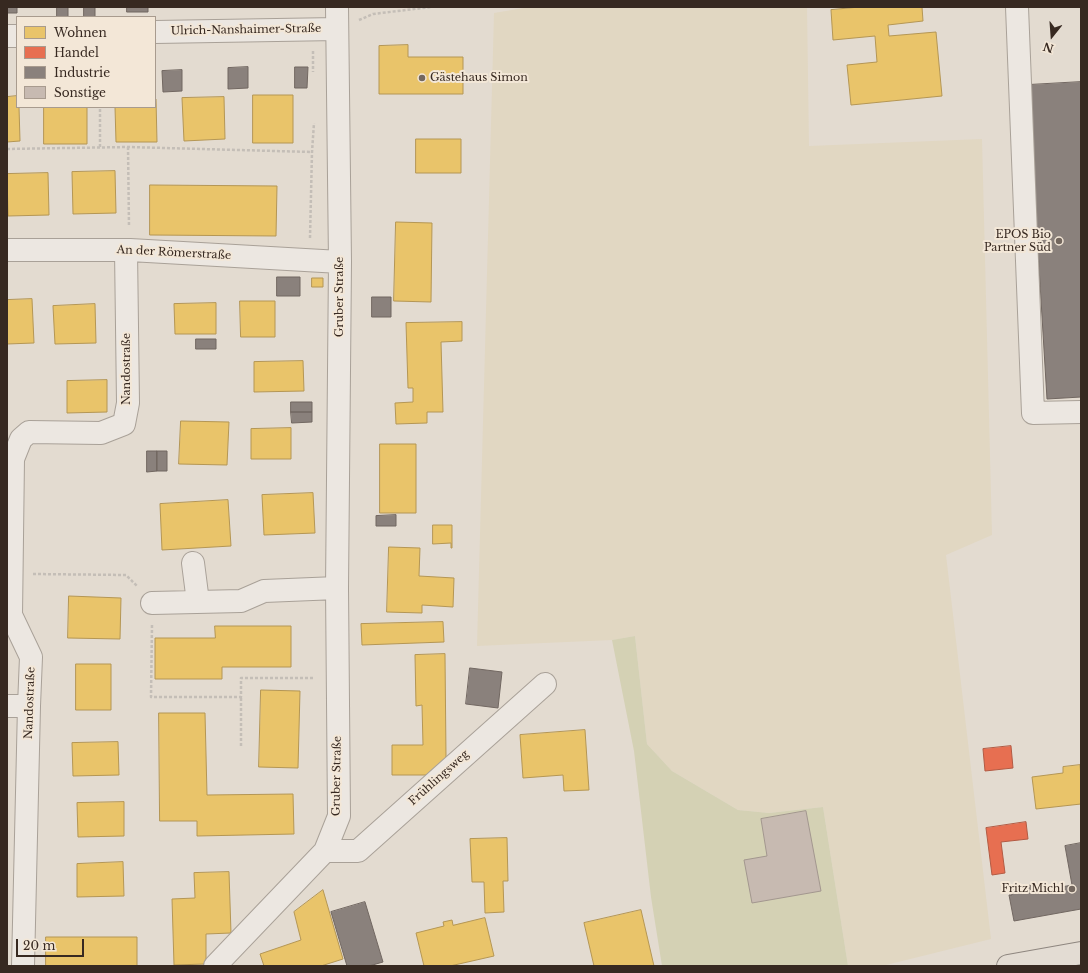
<!DOCTYPE html>
<meta charset="utf-8">
<style>
body{margin:0}
#map{position:relative;width:1088px;height:973px;overflow:hidden;background:#e3dbd0;font-family:"Libre Baskerville",serif}
canvas{display:block}
.frame{position:absolute;inset:0;border:8px solid #372921;pointer-events:none}
.legend{position:absolute;left:16px;top:16px;width:140px;height:92px;box-sizing:border-box;background:#f3e7d7;border:1px solid #a89b8e;margin:0;padding:5px 7px;list-style:none;font-size:12px;color:#372921}
.legend li{display:flex;align-items:center;gap:8px;height:20px}
.legend b{width:20px;border:1px solid #a89b8e}
.north{position:absolute;left:1032px;top:16px;width:40px;height:40px;-webkit-text-stroke:3px #f3e7d7;paint-order:stroke;rotate:197deg;font-size:11px;font-weight:700;line-height:16px;text-align:center;color:#372921}
.north::after{content:'';display:block;margin:auto;width:14px;height:18px;background:#372921;clip-path:polygon(50% 0,100% 100%,50% 72%,0 100%)}
.scale{position:absolute;left:16px;top:939px;width:68px;height:18px;box-sizing:border-box;border:2px solid #372921;border-top:0;padding-left:5px;font-size:12px;line-height:14px;white-space:nowrap;color:#372921;-webkit-text-stroke:3px #f3e7d7;paint-order:stroke}
</style>
<div id="map">
<canvas width="1088" height="973"></canvas>
<div class="frame"></div>
<ul class="legend">
<li><b style="height:11px;background:#e9c46a"></b>Wohnen</li>
<li><b style="height:11px;background:#e76f51"></b>Handel</li>
<li><b style="height:11px;background:#8a817c"></b>Industrie</li>
<li><b style="height:11px;background:#c7bab1"></b>Sonstige</li>
</ul>
<div class="north">N</div>
<div class="scale">20 m</div>
</div>
<script>
const c = document.querySelector('canvas').getContext('2d');
c.lineJoin = 'round';
function fillPath(path, color) { c.fillStyle = color; c.fill(path, 'evenodd'); }
function stroke(path, color, width, dash) { c.strokeStyle = color; c.lineWidth = width; c.lineCap = dash ? 'butt' : 'round'; c.setLineDash(dash || []); c.stroke(path); }
function write(font, color, halo, rows, align = 'center') {
  c.font = font + ' "Libre Baskerville",serif'; c.lineWidth = 4; c.setLineDash([]); c.textBaseline = 'middle'; c.strokeStyle = halo; c.fillStyle = color; for (const [text, x, y, turn = 0] of rows) {
    c.save(); c.translate(x, y); c.rotate((+turn || 0) * Math.PI / 180); c.textAlign = isNaN(turn) ? turn : align; if (halo) c.strokeText(text, 0, 0); c.fillText(text, 0, 0); c.restore();
  }
}
fillPath(new Path2D(`
 M 530,7 L 807,7 L 809,146 L 982,139 L 992,535 L 946,555 L 991,939 L 882,966 L 848,966 L 823,807 L 769,813 L 738,810 L 672,771 L 647,744 L 635,636 L 612,640 L 477,646 L 494,13 Z`), '#e1d7c2');
fillPath(new Path2D(`
 M 635,636 L 647,744 L 672,771 L 738,810 L 769,813 L 823,807 L 848,966 L 662,966 L 651,897 L 634,751 L 612,640 Z`), '#d4d1b4');
const homes = new Path2D(`
 M 860,7 L 922,7 L 923,21 L 888,25 L 889,36 L 936,32 L 942,96 L 851,105 L 847,65 L 877,62 L 875,36 L 833,40 L 831,10 Z
 M 408,45 L 408,57 L 463,57 L 463,94 L 379,94 L 379,46 Z
 M 253,95 L 293,95 L 293,143 L 253,143 Z
 M 17,96 L 17,107 L 19,107 L 20,141 L 7,142 L 7,97 Z
 M 224,97 L 225,139 L 184,141 L 182,98 Z
 M 155,99 L 156,99 L 157,142 L 116,142 L 115,107 L 155,107 Z
 M 44,107 L 87,107 L 87,144 L 44,144 Z
 M 416,139 L 461,139 L 461,173 L 416,173 Z
 M 115,171 L 116,213 L 73,214 L 72,172 Z
 M 48,173 L 49,215 L 8,216 L 7,174 Z
 M 150,185 L 277,186 L 276,236 L 150,235 Z
 M 396,222 L 432,223 L 431,302 L 394,301 Z
 M 312,278 L 323,278 L 323,287 L 312,287 Z
 M 32,299 L 34,343 L 7,344 L 7,300 Z
 M 240,301 L 275,301 L 275,337 L 241,337 Z
 M 216,303 L 216,334 L 175,334 L 174,304 Z
 M 95,304 L 96,343 L 55,344 L 53,306 Z
 M 462,322 L 462,341 L 441,342 L 443,412 L 427,412 L 427,423 L 396,424 L 395,403 L 413,402 L 413,388 L 408,388 L 406,323 Z
 M 303,361 L 304,391 L 254,392 L 254,362 Z
 M 107,380 L 107,412 L 67,413 L 67,381 Z
 M 181,421 L 229,422 L 227,465 L 179,464 Z
 M 291,428 L 291,459 L 251,459 L 251,429 Z
 M 380,444 L 416,444 L 416,513 L 380,513 Z
 M 313,493 L 315,533 L 264,535 L 262,495 Z
 M 228,500 L 231,546 L 162,550 L 160,504 Z
 M 433,525 L 452,525 L 452,548 L 451,548 L 451,543 L 433,544 Z
 M 389,547 L 420,548 L 419,576 L 454,578 L 453,607 L 422,605 L 422,613 L 387,612 Z
 M 69,596 L 121,598 L 120,639 L 68,638 Z
 M 443,622 L 444,642 L 362,645 L 361,624 Z
 M 215,626 L 291,626 L 291,667 L 222,667 L 222,679 L 155,679 L 155,638 L 215,638 Z
 M 445,654 L 446,757 L 429,775 L 392,775 L 392,745 L 423,745 L 422,705 L 416,706 L 415,655 Z
 M 76,664 L 111,664 L 111,710 L 76,710 Z
 M 261,690 L 300,691 L 298,768 L 259,767 Z
 M 159,713 L 205,713 L 207,795 L 293,794 L 294,834 L 197,836 L 197,821 L 160,821 Z
 M 585,730 L 589,790 L 564,791 L 563,775 L 523,778 L 520,735 Z
 M 118,742 L 119,775 L 73,776 L 72,743 Z
 M 1080,765 L 1081,778 L 1081,804 L 1036,809 L 1032,777 L 1063,773 L 1063,767 Z
 M 124,802 L 124,836 L 78,837 L 77,803 Z
 M 507,838 L 508,881 L 503,881 L 504,912 L 485,913 L 484,882 L 472,882 L 470,839 Z
 M 123,862 L 124,896 L 77,897 L 77,864 Z
 M 229,872 L 231,933 L 206,934 L 206,964 L 174,965 L 172,899 L 195,898 L 194,873 Z
 M 323,890 L 343,959 L 321,966 L 264,966 L 260,954 L 301,940 L 294,912 Z
 M 641,910 L 654,966 L 594,966 L 584,923 Z
 M 485,918 L 494,956 L 450,966 L 424,966 L 416,933 L 444,926 L 443,922 L 452,920 L 453,925 Z
 M 46,937 L 137,937 L 137,966 L 46,966 Z`);
fillPath(homes, '#e9c46a');
stroke(homes, '#b49654', 1);
const shops = new Path2D(`
 M 1011,746 L 1013,768 L 985,771 L 983,749 Z
 M 1026,822 L 1028,839 L 1001,842 L 1005,873 L 992,875 L 986,828 Z`);
fillPath(shops, '#e76f51');
stroke(shops, '#b25a43', 1);
const industry = new Path2D(`
 M 7,7 L 17,7 L 17,13 L 7,13 Z
 M 57,7 L 68,7 L 68,17 L 57,17 Z
 M 84,7 L 95,7 L 95,17 L 84,17 Z
 M 127,7 L 148,7 L 148,12 L 127,12 Z
 M 248,67 L 248,88 L 228,89 L 228,68 Z
 M 295,67 L 308,67 L 307,88 L 295,88 Z
 M 182,70 L 182,91 L 163,92 L 162,71 Z
 M 1081,82 L 1081,397 L 1047,399 L 1028,85 Z
 M 277,277 L 300,277 L 300,296 L 277,296 Z
 M 372,297 L 391,297 L 391,317 L 372,317 Z
 M 196,339 L 216,339 L 216,349 L 196,349 Z
 M 291,402 L 312,402 L 312,412 L 291,412 Z
 M 291,412 L 312,412 L 312,422 L 292,423 Z
 M 147,451 L 157,451 L 157,471 L 147,472 Z
 M 157,451 L 167,451 L 167,471 L 157,471 Z
 M 396,515 L 396,526 L 376,526 L 376,516 Z
 M 470,668 L 502,672 L 498,708 L 466,704 Z
 M 1081,843 L 1081,909 L 1014,921 L 1009,895 L 1012,895 L 1011,889 L 1031,885 L 1032,890 L 1056,886 L 1056,888 L 1072,885 L 1065,846 Z
 M 365,902 L 383,962 L 369,966 L 347,966 L 331,912 Z`);
fillPath(industry, '#8a817c');
stroke(industry, '#716761', 1);
const building = new Path2D(`
 M 806,811 L 821,891 L 752,903 L 744,860 L 767,856 L 761,819 Z`);
fillPath(building, '#c7bab1');
stroke(building, '#a3978f', 1);
const minor = new Path2D(`
 M 1017,7 L 1033,413 L 1081,412
 M 155,32 L 337,29
 M 7,36 L 17,36
 M 7,250 L 130,250 L 340,262
 M 193,563 L 198,602
 M 152,603 L 241,601 L 264,591 L 337,588
 M 7,706 L 29,706
 M 325,851 L 358,851 L 545,684
 M 23,966 L 29,706 L 31,657 L 11,615 L 13,459 L 21,439 L 29,432 L 101,433 L 124,424 L 128,403 L 126,250
 M 215,966 L 325,851 L 339,816 L 337,588 L 340,262 L 337,7`);
const major = new Path2D(`
 M 1008,966 L 1081,953`);
stroke(minor, '#a9a198', 24);
stroke(major, '#8e867f', 24);
stroke(new Path2D(`
 M 359,20 L 373,14 L 431,7
 M 313,51 L 313,72
 M 100,147 L 100,107
 M 128,147 L 129,227
 M 7,149 L 128,147 L 312,152
 M 310,238 L 312,152 L 314,123
 M 33,574 L 126,575 L 137,586
 M 152,625 L 151,697 L 241,697 L 241,678 L 315,678
 M 241,746 L 241,697`), '#c4beb7', 2.5, [3, 2]);
stroke(minor, '#ece7e1', 22);
stroke(major, '#e3dcd3', 22);
for (const [x, y, r, color] of [
 [422,78,4,"#73675e"],
 [1059,241,4,"#73675e"],
 [1072,889,4,"#73675e"]
]) { const dot = new Path2D(); dot.arc(x, y, r, 0, 2 * Math.PI); c.fillStyle = color; c.fill(dot); stroke(dot, '#f3e7d7', 1.5); }
write('11px', '#372921', '#f3e7d7', [
 ["Ulrich-Nanshaimer-Straße",246,30,-1],
 ["An der Römerstraße",174,253,3],
 ["Gruber Straße",340,297,-90],
 ["Nandostraße",127,369,-90],
 ["Nandostraße",30,703,-88],
 ["Gruber Straße",337,776,-89],
 ["Frühlingsweg",439,778,-42]
]);
write('11px', '#372921', '#f3e7d7', [
 ["Gästehaus Simon",430,78,"left"],
 ["EPOS Bio",1051,235],
 ["Partner Süd",1051,248],
 ["Fritz Michl",1064,889]
], 'right');
</script>
